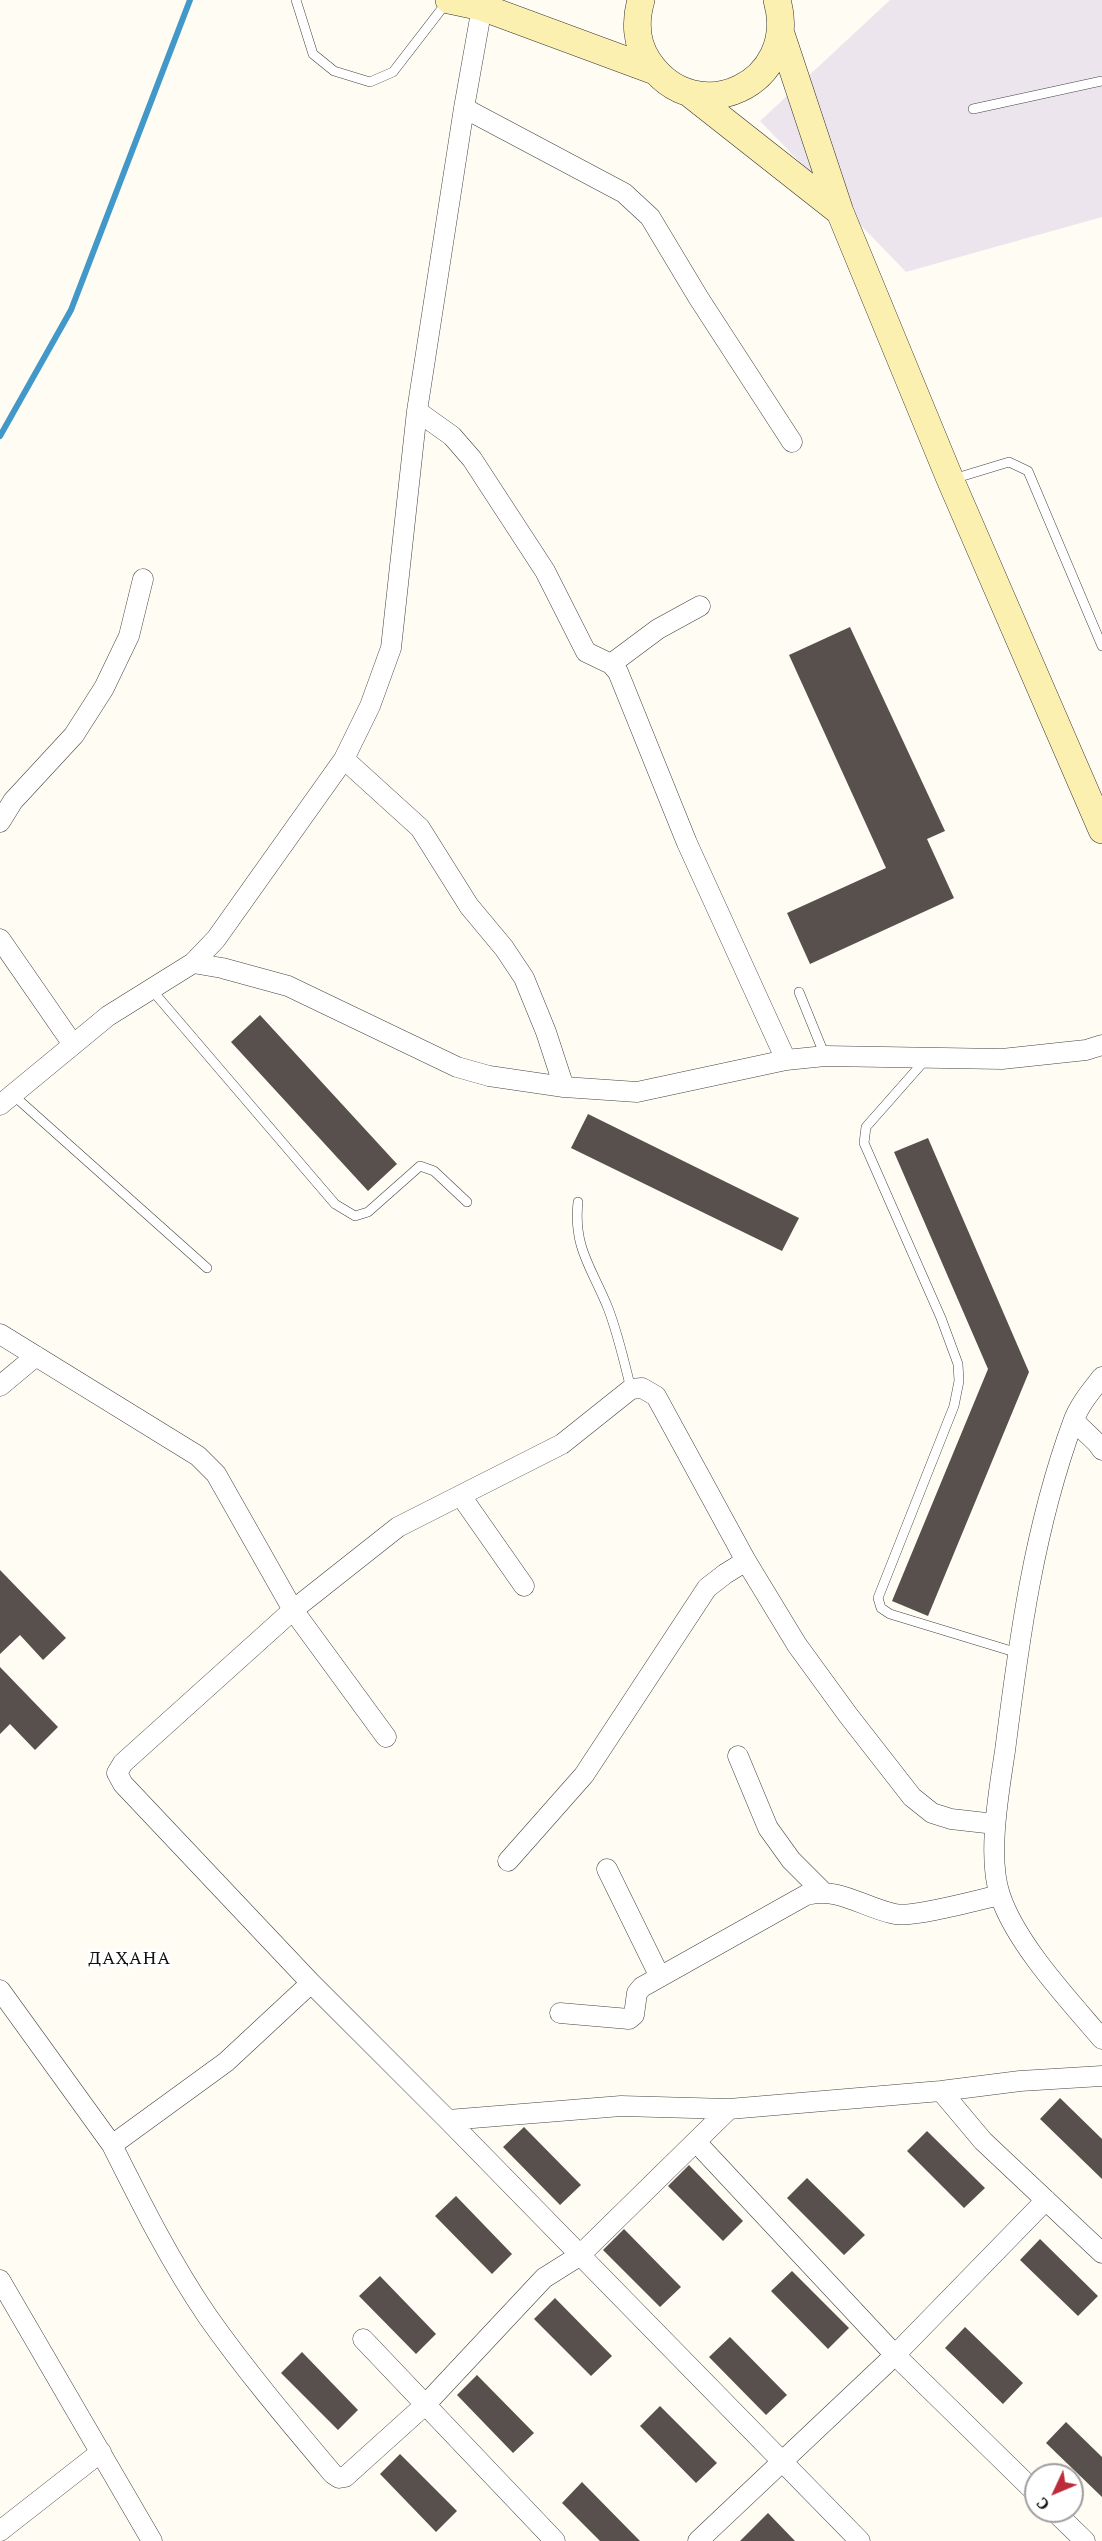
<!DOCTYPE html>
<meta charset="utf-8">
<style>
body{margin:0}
#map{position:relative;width:1102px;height:2541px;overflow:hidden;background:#fffcf3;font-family:"PT Serif",serif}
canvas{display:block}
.north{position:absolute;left:1024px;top:2463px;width:60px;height:60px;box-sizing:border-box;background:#fff;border:2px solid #9f9f9f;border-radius:50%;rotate:226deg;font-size:16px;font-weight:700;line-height:24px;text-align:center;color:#101010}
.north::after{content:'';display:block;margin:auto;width:21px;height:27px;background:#bc2b39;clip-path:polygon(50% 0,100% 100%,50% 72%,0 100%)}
</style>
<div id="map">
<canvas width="1102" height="2541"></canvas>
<div class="north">С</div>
</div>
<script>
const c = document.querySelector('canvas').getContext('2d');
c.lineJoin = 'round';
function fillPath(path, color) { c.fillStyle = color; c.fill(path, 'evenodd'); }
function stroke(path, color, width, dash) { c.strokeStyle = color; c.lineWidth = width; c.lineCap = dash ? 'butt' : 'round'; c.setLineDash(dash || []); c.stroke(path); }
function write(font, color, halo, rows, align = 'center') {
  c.font = font + ' "PT Serif",serif'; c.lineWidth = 6; c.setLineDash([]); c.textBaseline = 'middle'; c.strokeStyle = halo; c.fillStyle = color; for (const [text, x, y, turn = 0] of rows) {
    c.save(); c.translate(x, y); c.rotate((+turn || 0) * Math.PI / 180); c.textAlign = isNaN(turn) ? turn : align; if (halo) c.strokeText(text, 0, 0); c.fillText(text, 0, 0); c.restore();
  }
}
fillPath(new Path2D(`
 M 890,0 L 1102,0 L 1102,217 L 906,272 L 760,121 Z`), '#ece5ee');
stroke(new Path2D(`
 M 0,436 L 71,310 L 190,0`), '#4299c9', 6);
fillPath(new Path2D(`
 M 850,627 L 945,831 L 927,839 L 954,898 L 810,964 L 787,913 L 886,868 L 789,655 Z
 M 260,1015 L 397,1164 L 368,1191 L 231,1042 Z
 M 588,1114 L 799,1218 L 782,1251 L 571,1148 Z
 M 928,1138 L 1029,1372 L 928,1616 L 892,1601 L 988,1369 L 894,1152 Z
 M 0,1570 L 66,1638 L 43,1660 L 20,1635 L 0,1654 Z
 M 0,1667 L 58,1727 L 35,1750 L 10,1724 L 0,1734 Z
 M 1060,2098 L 1102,2139 L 1102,2179 L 1040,2119 Z
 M 524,2127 L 581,2185 L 560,2205 L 503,2147 Z
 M 927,2131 L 985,2188 L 964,2208 L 907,2151 Z
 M 689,2165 L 743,2221 L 723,2241 L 668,2186 Z
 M 807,2178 L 865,2235 L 844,2255 L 787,2198 Z
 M 456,2196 L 512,2254 L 492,2274 L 435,2216 Z
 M 624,2229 L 681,2287 L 660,2307 L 603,2250 Z
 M 1040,2239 L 1098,2296 L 1078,2316 L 1020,2260 Z
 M 792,2271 L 849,2328 L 828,2349 L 771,2291 Z
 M 380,2276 L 436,2334 L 416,2354 L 359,2296 Z
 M 555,2298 L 612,2356 L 591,2376 L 534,2319 Z
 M 965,2327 L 1023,2383 L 1003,2404 L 945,2348 Z
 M 730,2337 L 787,2395 L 766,2415 L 709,2357 Z
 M 302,2352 L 358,2410 L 338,2430 L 281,2373 Z
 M 477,2375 L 534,2433 L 513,2453 L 457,2395 Z
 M 660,2406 L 717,2463 L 696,2483 L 640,2426 Z
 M 1066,2422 L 1102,2457 L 1102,2497 L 1046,2443 Z
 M 400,2454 L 457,2511 L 436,2532 L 380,2474 Z
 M 582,2482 L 640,2541 L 600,2541 L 562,2503 Z
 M 768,2513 L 795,2541 L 740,2541 Z`), '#58504c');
const lane = new Path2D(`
 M 296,0 L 313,54 L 334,71 L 370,82 L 393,72 L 447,2
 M 973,109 L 1102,81
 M 953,479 L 1009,462 L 1028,471 L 1102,646
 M 151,989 L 335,1204 L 355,1216 L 368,1212 L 420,1166 L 434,1171 L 467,1202
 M 799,992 L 825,1056
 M 926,1059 L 866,1127 L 864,1143 L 941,1318 L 958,1364 L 959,1381 L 954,1406 L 878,1598 L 881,1608 L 890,1614 L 1018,1653
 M 12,1094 L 207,1268
 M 578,1202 C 573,1248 592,1268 608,1308 C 618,1334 624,1361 631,1389`);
const street = new Path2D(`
 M 464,108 L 624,193 L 650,217 L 698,297 L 792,442
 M 417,411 L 452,436 L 472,459 L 545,571 L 586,652 L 611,664 L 618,672 L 687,843 L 786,1060
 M 611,664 L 658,629 L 700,606
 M 344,759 L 420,828 L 469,906 L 504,948 L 524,978 L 546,1032 L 564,1087
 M 0,822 L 13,801 L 74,735 L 104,688 L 129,636 L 143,579
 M 0,939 L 72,1043
 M 193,963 L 222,968 L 288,986 L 457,1067 L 489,1076 L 564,1087 L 637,1092 L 786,1060 L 825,1056 L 1002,1059 L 1086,1050 L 1102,1045
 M 0,1105 L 108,1016 L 193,963 L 216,939 L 344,759 L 370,706 L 391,648 L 417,411 L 464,108 L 482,7
 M 0,1334 L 198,1456 L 216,1474 L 293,1610 L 386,1737
 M 1102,1377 C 1091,1391 1079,1405 1073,1422 C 1034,1528 1019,1640 1005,1751 C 999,1791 987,1857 1000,1895 C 1016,1944 1069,2000 1102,2039
 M 0,1386 L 36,1356
 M 1074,1421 L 1097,1443 L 1102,1450
 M 461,1496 L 524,1586
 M 738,1756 L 768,1828 L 791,1860 L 821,1890
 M 508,1861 L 584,1775 L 707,1588 L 725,1574 L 746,1561
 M 607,1869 L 660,1977
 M 0,1990 L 112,2145 L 226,2062 L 311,1983
 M 560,2013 L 629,2019 L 634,2015 L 637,1993 L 642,1987 L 806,1895 C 838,1886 864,1908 895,1914 C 913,1918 978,1900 1000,1895
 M 941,2091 L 983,2141 L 1102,2253
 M 448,2120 L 621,2106 L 729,2109
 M 696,2142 L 895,2355 L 1036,2493
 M 112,2145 C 141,2203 171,2263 208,2317 C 246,2371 290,2423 333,2474 L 339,2478 L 345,2477 L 426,2404 L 544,2278 L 579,2256 L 729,2109 L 941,2091 L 1020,2081 L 1102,2076
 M 0,2280 L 152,2541
 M 363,2339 L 555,2541
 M 1054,2511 L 1085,2541
 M 0,2531 L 101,2452
 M 698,2541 L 895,2355 L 1046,2200
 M 860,2541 L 448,2120 L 311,1983 L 123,1784 L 117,1773 L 123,1763 L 293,1610 L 398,1527 L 562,1444 L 631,1389 L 642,1388 L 656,1396 L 746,1561 L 797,1645 L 848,1715 L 912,1797 L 932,1813 L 951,1819 L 995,1824`);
const secondary = new Path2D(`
 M 449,0 L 482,7 L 655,71
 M 641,0 C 635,21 636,43 648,61 C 696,133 801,83 777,0
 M 781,34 L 840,212 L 950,479 L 1102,830
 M 689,93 L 840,212`);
stroke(lane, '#434343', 10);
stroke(street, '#434343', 21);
stroke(secondary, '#323232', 28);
stroke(lane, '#fff', 9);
stroke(street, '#fff', 20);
stroke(secondary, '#fcf0b0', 27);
c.letterSpacing = '1.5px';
write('18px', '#101010', '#fff', [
 ["ДАҲАНА",130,1959]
]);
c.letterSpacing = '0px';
</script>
